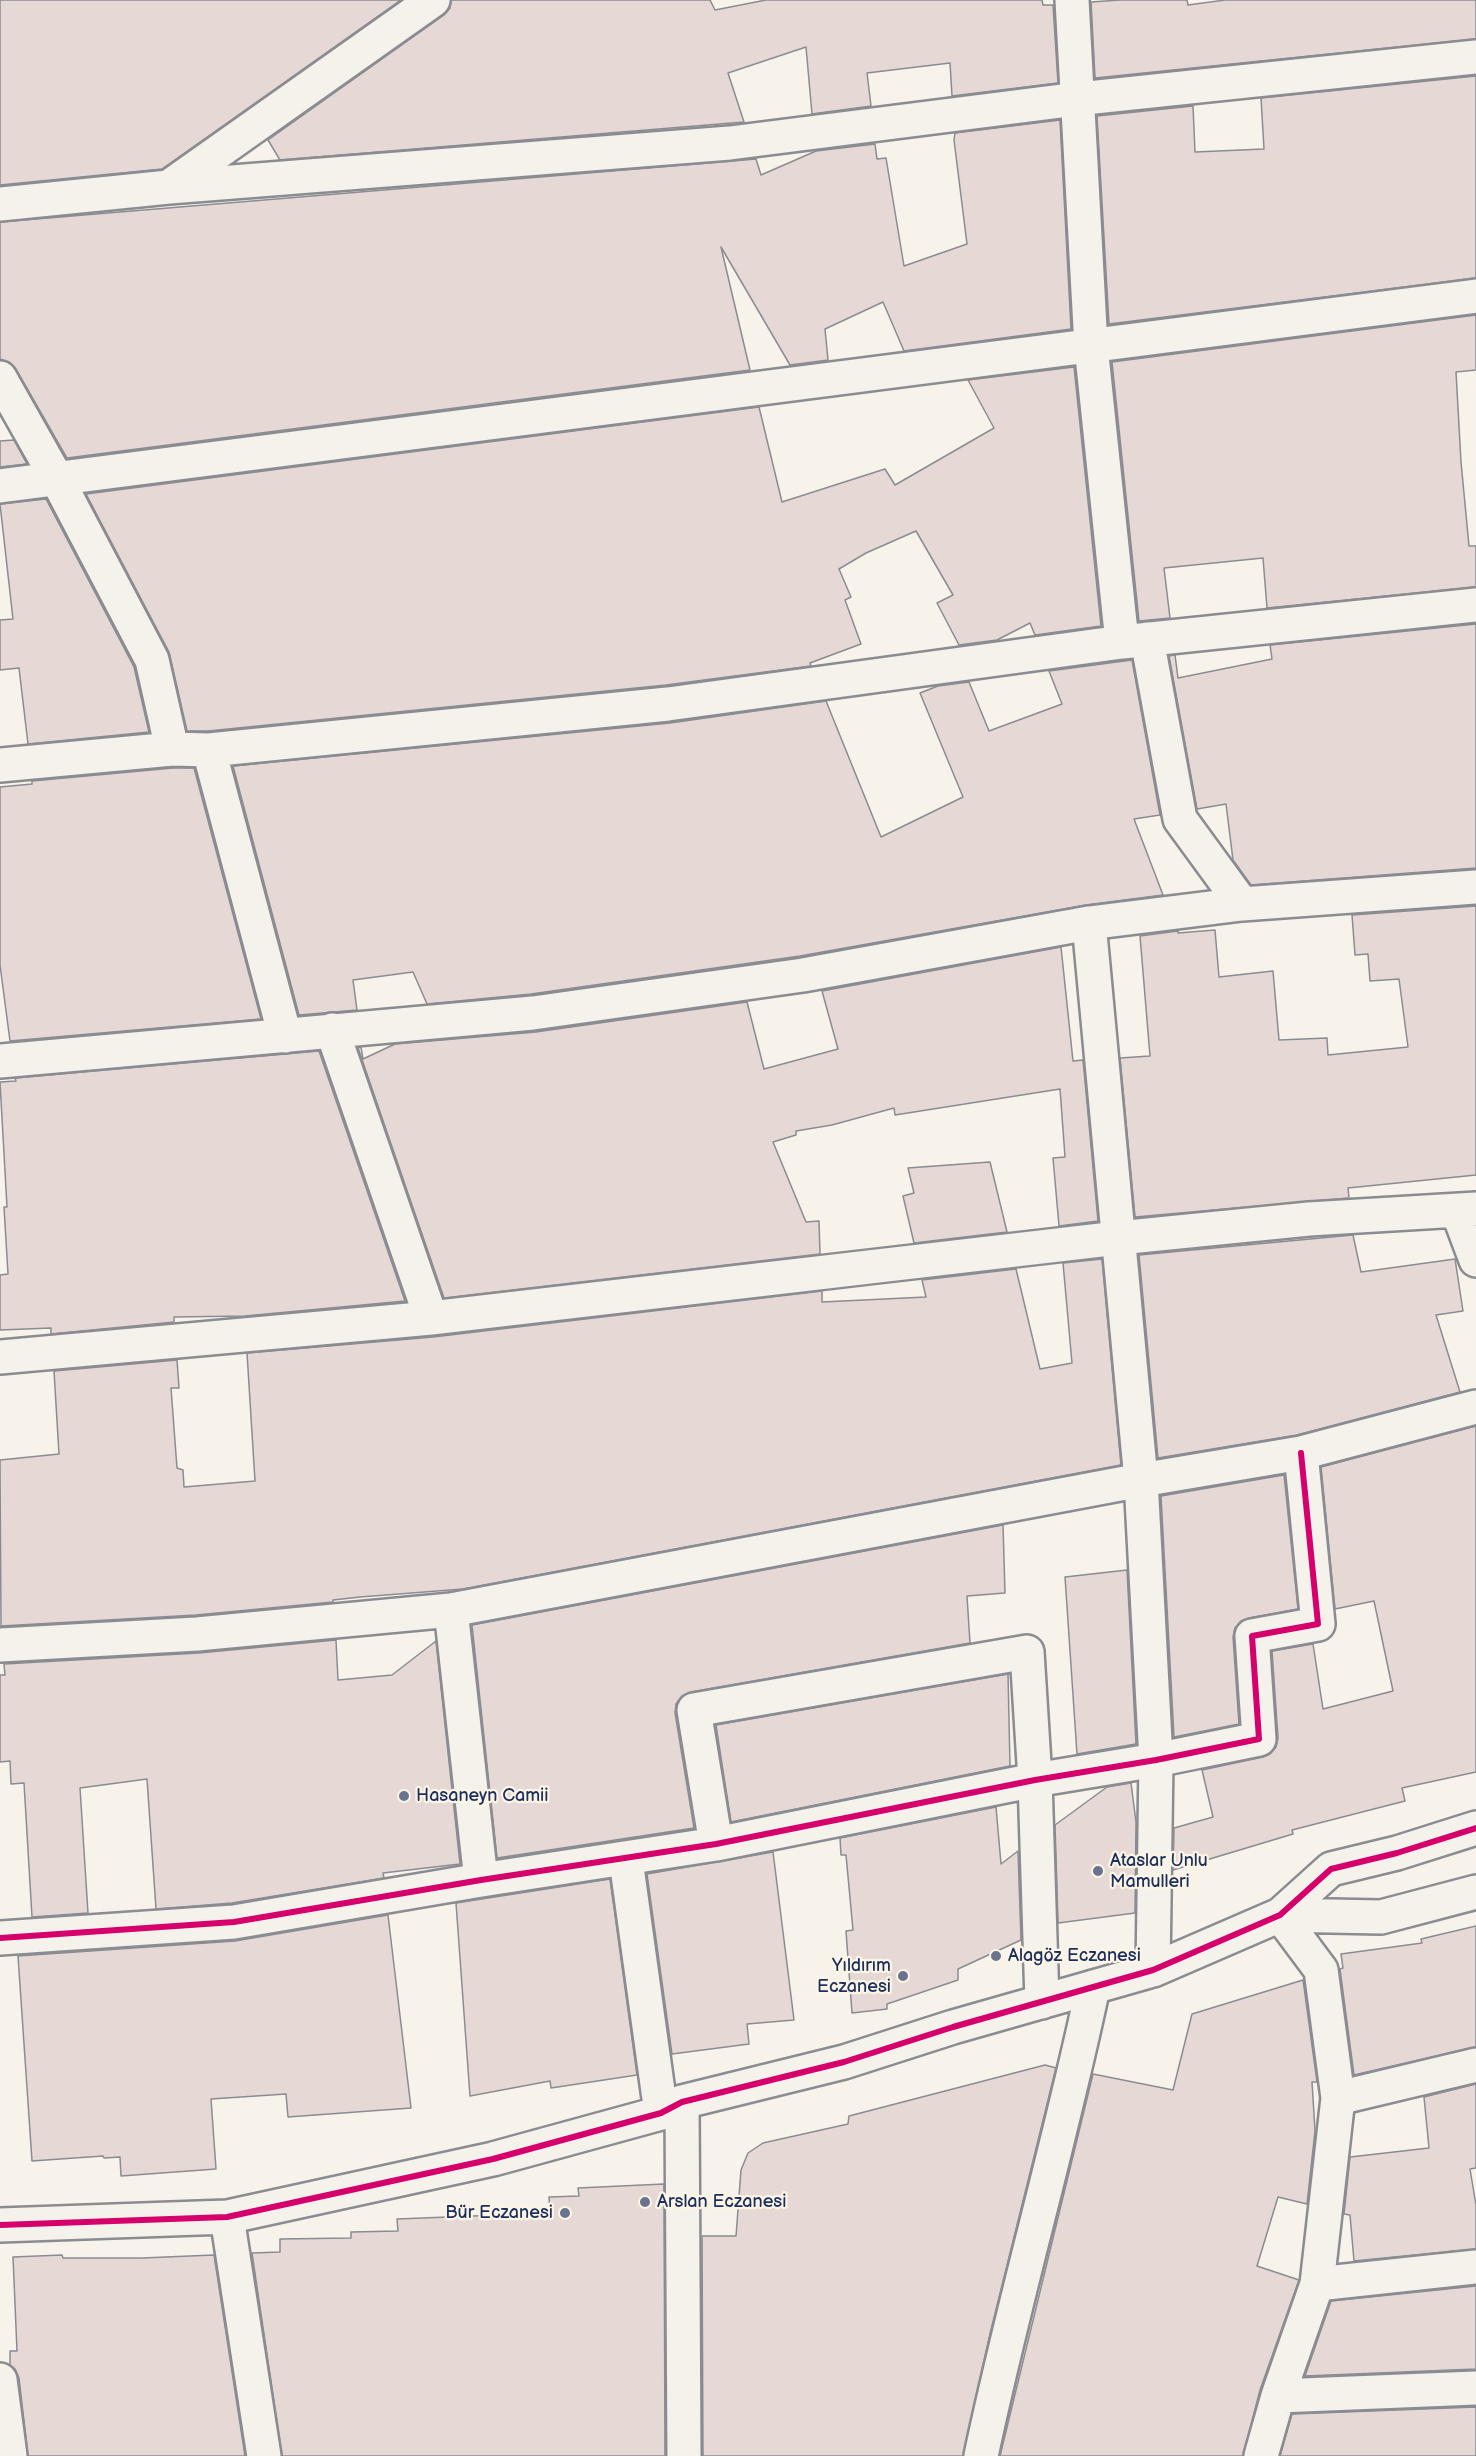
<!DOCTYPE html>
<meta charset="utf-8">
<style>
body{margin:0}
canvas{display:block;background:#f7f3ea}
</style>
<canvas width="1476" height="2456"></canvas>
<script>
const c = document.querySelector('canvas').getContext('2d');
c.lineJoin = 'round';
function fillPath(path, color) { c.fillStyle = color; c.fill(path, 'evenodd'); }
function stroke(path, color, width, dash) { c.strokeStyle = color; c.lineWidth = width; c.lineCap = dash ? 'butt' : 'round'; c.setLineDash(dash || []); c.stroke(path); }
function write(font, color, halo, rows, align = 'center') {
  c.font = font + ' "Balsamiq Sans",sans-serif'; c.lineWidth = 4.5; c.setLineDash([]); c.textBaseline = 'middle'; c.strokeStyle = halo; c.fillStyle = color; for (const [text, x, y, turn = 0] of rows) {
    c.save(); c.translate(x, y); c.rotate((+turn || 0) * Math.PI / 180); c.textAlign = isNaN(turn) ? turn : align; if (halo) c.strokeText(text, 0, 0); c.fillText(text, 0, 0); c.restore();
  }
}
const building = new Path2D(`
 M 0,0 L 401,0 L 162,169 L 0,185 Z
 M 451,0 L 710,0 L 715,10 L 766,0 L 1042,0 L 1043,5 L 1053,5 L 1058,83 L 952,96 L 950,63 L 867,73 L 871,106 L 812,114 L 806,47 L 728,73 L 744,122 L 280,160 L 268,140 L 444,15 L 450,8 Z
 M 1120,0 L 1187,0 L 1188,5 L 1225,0 L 1476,0 L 1476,39 L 1095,78 L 1091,2 Z
 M 1476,76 L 1476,278 L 1109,324 L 1097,116 L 1193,106 L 1195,152 L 1264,149 L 1261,98 Z
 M 1060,120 L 1071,329 L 904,351 L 883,302 L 825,329 L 828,360 L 790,365 L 721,247 L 750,370 L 67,458 L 16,369 L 9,362 L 0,359 L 0,222 L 756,159 L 761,175 L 816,151 L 875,144 L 877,159 L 886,158 L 904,266 L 967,244 L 954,140 L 955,133 Z
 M 1476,315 L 1476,370 L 1456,372 L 1461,462 L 1469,546 L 1476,546 L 1476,587 L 1267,608 L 1263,558 L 1164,568 L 1170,618 L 1139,621 L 1112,362 Z
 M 1074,367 L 1101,626 L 1035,635 L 1030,623 L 997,640 L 959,645 L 937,603 L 953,595 L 916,531 L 866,553 L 839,569 L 851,597 L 845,600 L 861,644 L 810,663 L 811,666 L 666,685 L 208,731 L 187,731 L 169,652 L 86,494 L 759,407 L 782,502 L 885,469 L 895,485 L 994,428 L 968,380 Z
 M 14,440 L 27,464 L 0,467 L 0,441 Z
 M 46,499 L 134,667 L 149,732 L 28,744 L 19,668 L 0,670 L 0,620 L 13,619 L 0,504 Z
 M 1476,624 L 1476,868 L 1251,885 L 1233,860 L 1226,804 L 1197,809 L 1169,656 L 1175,655 L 1178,678 L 1272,659 L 1270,645 Z
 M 1132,660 L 1160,815 L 1134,819 L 1163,895 L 1086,905 L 800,956 L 531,994 L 427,1004 L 413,972 L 353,980 L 357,1010 L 299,1015 L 233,766 L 670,723 L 826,701 L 881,837 L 963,797 L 920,693 L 938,686 L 969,682 L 989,731 L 1062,704 L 1049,671 Z
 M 173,768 L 194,768 L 261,1019 L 10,1041 L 0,965 L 0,787 L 32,784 L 32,781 Z
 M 1476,906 L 1476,1175 L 1348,1188 L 1349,1198 L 1135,1217 L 1120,1058 L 1150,1056 L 1140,936 L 1178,931 L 1178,933 L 1215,930 L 1219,977 L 1273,971 L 1279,1040 L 1327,1038 L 1328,1055 L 1408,1047 L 1399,979 L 1370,981 L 1368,954 L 1355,955 L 1352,915 Z
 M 1061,947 L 1073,1061 L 1083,1060 L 1098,1221 L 1059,1226 L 1053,1158 L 1065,1157 L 1060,1089 L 895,1115 L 894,1108 L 832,1125 L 796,1131 L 796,1135 L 773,1142 L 806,1222 L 819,1221 L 820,1254 L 444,1298 L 358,1048 L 361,1047 L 363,1059 L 395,1044 L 536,1032 L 747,1002 L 764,1069 L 838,1049 L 822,991 Z
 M 319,1051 L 405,1301 L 245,1316 L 174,1317 L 174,1322 L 51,1334 L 51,1328 L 0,1330 L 0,1275 L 8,1274 L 4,1207 L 7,1207 L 0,1082 L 16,1081 L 15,1078 Z
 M 990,1162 L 1007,1232 L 914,1243 L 903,1196 L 914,1193 L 908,1168 Z
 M 1353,1235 L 1361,1272 L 1455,1259 L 1463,1311 L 1436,1315 L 1460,1392 L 1297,1435 L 1158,1458 L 1139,1255 Z
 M 1102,1259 L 1121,1465 L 463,1589 L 360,1597 L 333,1600 L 333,1602 L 196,1615 L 1,1626 L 0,1460 L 59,1454 L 54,1371 L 177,1360 L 179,1388 L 171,1388 L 177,1468 L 183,1470 L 184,1487 L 255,1481 L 247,1353 L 433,1337 L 822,1291 L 822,1302 L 926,1297 L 922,1280 L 1016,1269 L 1040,1369 L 1072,1363 L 1063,1263 Z
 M 1476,1426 L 1476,1772 L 1402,1788 L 1405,1801 L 1292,1830 L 1293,1834 L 1173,1870 L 1174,1828 L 1213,1817 L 1202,1770 L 1263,1757 L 1270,1754 L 1276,1747 L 1278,1738 L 1272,1651 L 1313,1644 L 1323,1709 L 1393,1691 L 1374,1601 L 1335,1609 L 1321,1467 Z
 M 1284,1475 L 1298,1609 L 1249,1618 L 1241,1621 L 1235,1628 L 1233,1637 L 1239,1724 L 1174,1737 L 1161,1496 Z
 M 1003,1525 L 1005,1593 L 967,1596 L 970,1643 L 691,1692 L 682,1696 L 676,1704 L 675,1713 L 694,1828 L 497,1858 L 472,1625 Z
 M 1127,1570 L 1136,1744 L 1077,1754 L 1065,1577 Z
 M 336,1640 L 338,1680 L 392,1675 L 436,1641 L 460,1864 L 383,1873 L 384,1878 L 232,1903 L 156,1909 L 147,1779 L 80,1788 L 88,1913 L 32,1917 L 24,1783 L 11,1784 L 10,1761 L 0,1762 L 0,1675 L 5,1675 L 4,1664 L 199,1653 Z
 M 1008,1674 L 1010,1766 L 731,1822 L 716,1725 Z
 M 1131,1783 L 1136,1822 L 1135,1913 L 1058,1923 L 1055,1825 L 1107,1787 Z
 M 996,1807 L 1001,1864 L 1018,1851 L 1021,1940 L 958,1969 L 958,1980 L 887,2004 L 887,2009 L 852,2013 L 846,1931 L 853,1930 L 846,1855 L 841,1855 L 840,1838 Z
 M 773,1852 L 794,2020 L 747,2024 L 749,2044 L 672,2054 L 647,1874 Z
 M 610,1879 L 637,2075 L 551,2088 L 550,2081 L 470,2096 L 456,1903 Z
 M 388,1915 L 411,2108 L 288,2117 L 286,2094 L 211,2099 L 216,2169 L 121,2176 L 120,2157 L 104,2158 L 103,2156 L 32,2161 L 18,1956 L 235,1941 Z
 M 1476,1926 L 1476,2047 L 1354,2075 L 1340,1969 L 1343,1968 L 1341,1954 L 1422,1943 L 1421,1939 Z
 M 1303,1980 L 1317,2082 L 1312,2082 L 1315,2131 L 1307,2204 L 1278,2197 L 1257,2266 L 1299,2280 L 1260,2390 L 1243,2456 L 1000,2456 L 1093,2074 L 1173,2090 L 1192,2014 Z
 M 1045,2065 L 1056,2068 L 990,2334 L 963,2456 L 703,2456 L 702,2236 L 736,2236 L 741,2170 L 748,2153 L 763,2143 L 848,2124 L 849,2116 Z
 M 1476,2084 L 1476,2168 L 1470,2169 L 1476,2205 L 1476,2249 L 1354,2261 L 1350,2215 L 1344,2214 L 1350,2157 L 1429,2148 L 1424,2097 Z
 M 664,2184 L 665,2456 L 282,2456 L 252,2253 L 280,2252 L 280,2239 L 351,2238 L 351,2232 L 398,2231 L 397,2219 L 550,2213 L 549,2197 L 579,2196 L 578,2188 Z
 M 62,2255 L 63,2258 L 142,2258 L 214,2255 L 245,2456 L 28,2456 L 19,2378 L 15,2369 L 10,2365 L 10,2351 L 17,2351 L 13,2257 Z
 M 1476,2286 L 1476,2369 L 1305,2376 L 1331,2301 Z
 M 1476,2407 L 1476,2456 L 1280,2456 L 1292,2414 Z`);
fillPath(building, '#e6d9d5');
stroke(building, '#8a8c91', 1.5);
const minor = new Path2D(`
 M 1072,0 L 1091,346 L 1122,642
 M 170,186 L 433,0
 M 0,204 L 169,187 L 730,143 L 1077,99 L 1476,57
 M 0,378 L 57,479 L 152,660 L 172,749
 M 0,486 L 1476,296
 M 1147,639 L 1180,819 L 1242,904
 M 209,750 L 285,1036
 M 0,765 L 172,749 L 209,750 L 668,704 L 1122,642 L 1476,605
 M 1089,923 L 1141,1480 L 1156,1760 L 1153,1970
 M 332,1030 L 431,1318
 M 0,1061 L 533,1013 L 803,975 L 1089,923 L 1242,904 L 1476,887
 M 1458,1212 L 1476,1260
 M 0,1357 L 431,1318 L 1118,1238 L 1309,1219 L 1476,1209
 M 451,1610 L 481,1880
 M 0,1645 L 197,1634 L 451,1610 L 1141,1480 L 1301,1453 L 1476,1407
 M 716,1844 L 694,1710 L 1027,1652 L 1035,1780 L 1042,2002
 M 626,1860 L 661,2113
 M 1280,1915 L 1381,1917 L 1476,1892
 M 0,1938 L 234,1922 L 481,1880 L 716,1844 L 1035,1780 L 1156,1760 L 1259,1739 L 1252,1636 L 1318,1624 L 1301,1453
 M 1338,2098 L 1476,2065
 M 682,2102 L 684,2456
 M 227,2217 L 264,2456
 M 0,2225 L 227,2217 L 493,2159 L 661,2113 L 682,2102 L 844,2062 L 953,2027 L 1153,1970 L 1280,1915 L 1331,1869 L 1397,1853 L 1476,1828
 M 1317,2284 L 1476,2267
 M 0,2380 L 10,2456
 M 1278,2396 L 1476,2388
 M 981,2456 C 1014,2299 1060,2144 1093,1987
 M 1261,2456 L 1278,2396 L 1317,2284 L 1338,2098 L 1321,1970 L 1280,1915`);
stroke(minor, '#8a8c91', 38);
stroke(minor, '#f5f2ec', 33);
stroke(new Path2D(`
 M 0,1938 L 234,1922 L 481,1880 L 716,1844 L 1035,1780 L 1156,1760 L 1259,1739 L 1252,1636 L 1318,1624 L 1301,1453
 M 0,2225 L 227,2217 L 493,2159 L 661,2113 L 682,2102 L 844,2062 L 953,2027 L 1153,1970 L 1280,1915 L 1331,1869 L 1397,1853 L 1476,1828`), '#d6006c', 6);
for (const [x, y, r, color] of [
 [404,1796,6,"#68748f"],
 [1098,1871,6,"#68748f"],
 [996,1956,6,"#68748f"],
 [903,1976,6,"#68748f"],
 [645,2202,6,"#68748f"],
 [565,2213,6,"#68748f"]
]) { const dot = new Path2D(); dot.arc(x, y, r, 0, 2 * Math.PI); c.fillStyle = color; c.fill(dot); stroke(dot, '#fcf5e5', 2); }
write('18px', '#1b2f5e', '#fcf5e5', [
 ["Hasaneyn Camii",416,1796],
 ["Ataslar Unlu",1110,1861],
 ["Mamulleri",1110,1882],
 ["Alagöz Eczanesi",1008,1956],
 ["Yıldırım",891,1966,"right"],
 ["Eczanesi",891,1987,"right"],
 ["Arslan Eczanesi",657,2202],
 ["Bür Eczanesi",553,2213,"right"]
], 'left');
</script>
